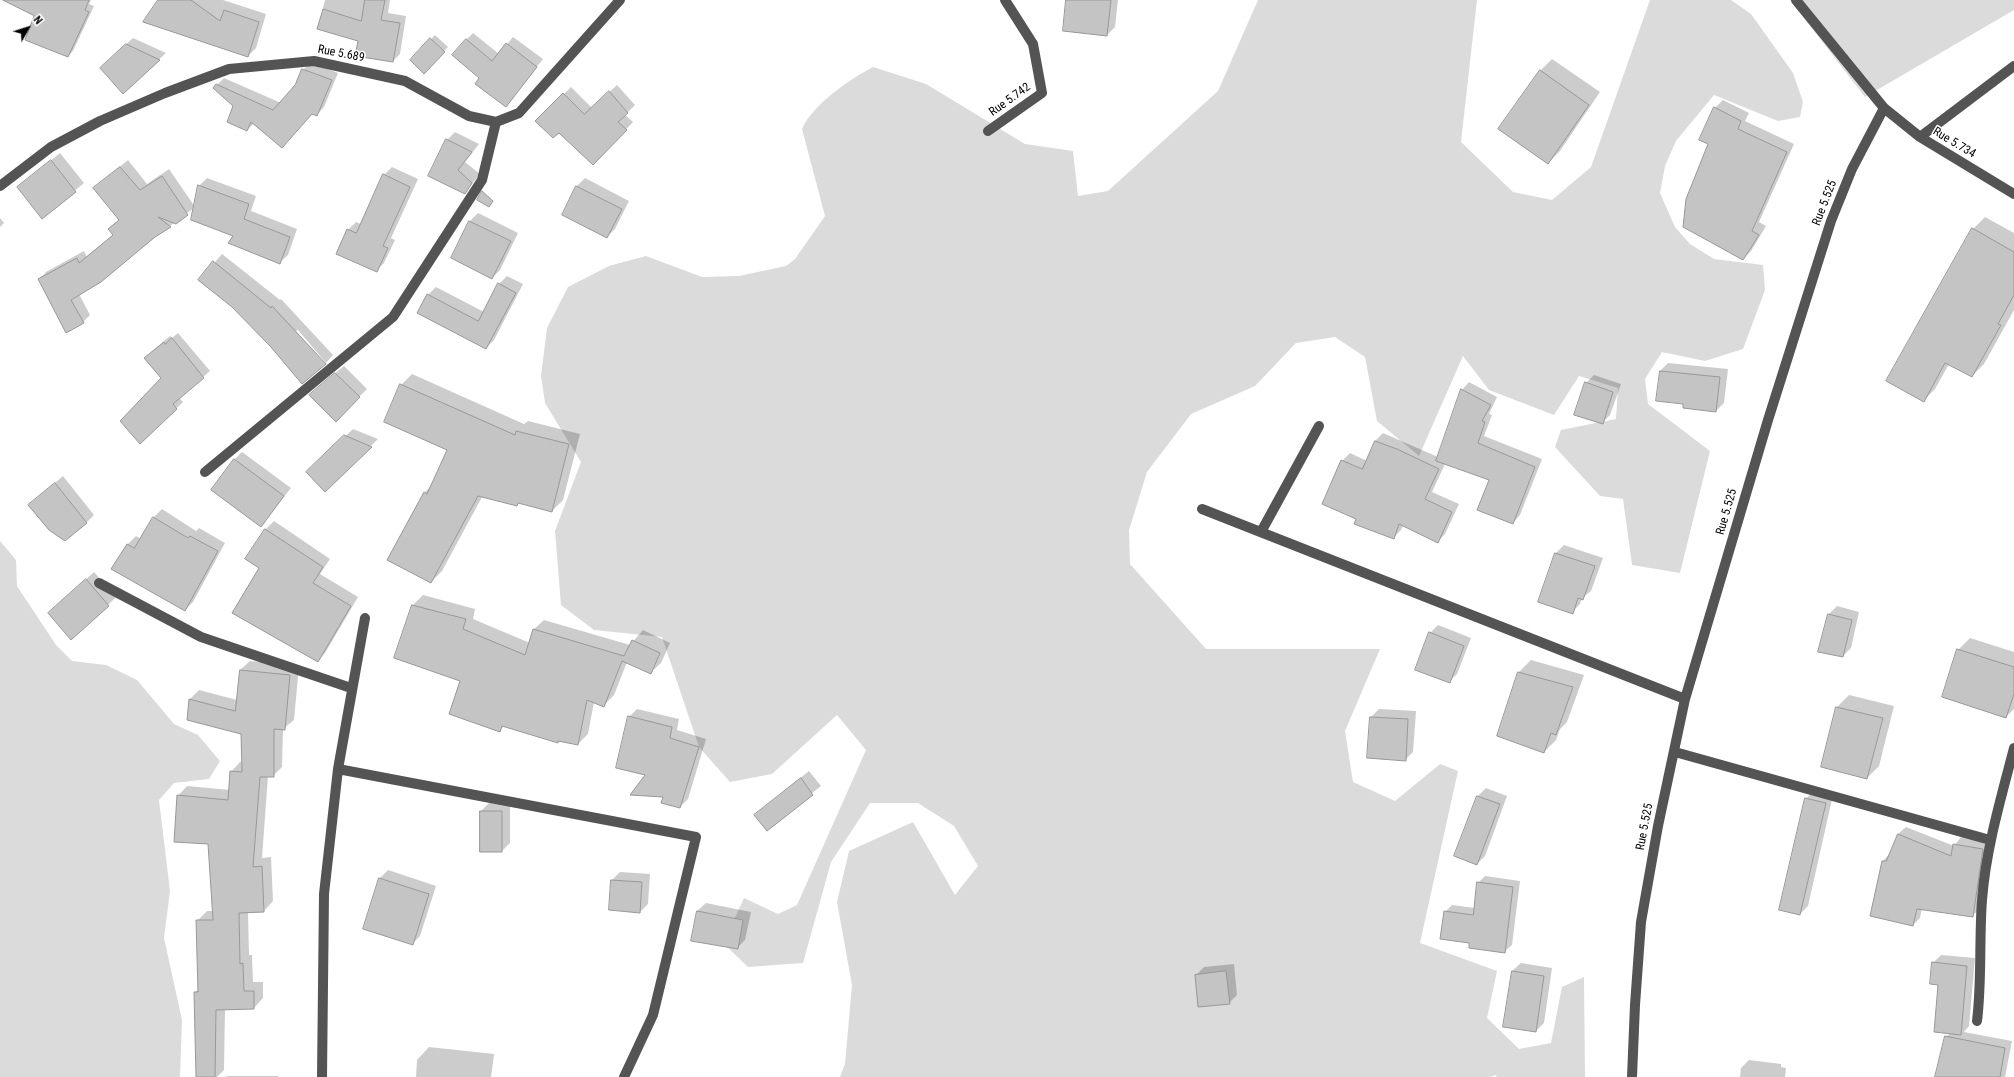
<!DOCTYPE html>
<style>
body{margin:0}
#map{position:relative;width:2014px;height:1077px;overflow:hidden;background:#fff;font-family:"Roboto Condensed",sans-serif}
canvas{display:block}
.north{position:absolute;left:8px;top:8px;width:40px;height:40px;-webkit-text-stroke:3px #fff;paint-order:stroke;rotate:51deg;font-size:11px;font-weight:700;line-height:16px;text-align:center;color:#000}
.north::after{content:'';display:block;margin:auto;width:14px;height:18px;background:#000;clip-path:polygon(50% 0,100% 100%,50% 72%,0 100%)}
</style>
<div id="map">
<canvas width="2014" height="1077"></canvas>
<div class="north">N</div>
</div>
<script>
const c = document.querySelector('canvas').getContext('2d');
c.lineJoin = 'round';
function fillPath(path, color) { c.fillStyle = color; c.fill(path, 'evenodd'); }
function stroke(path, color, width, dash) { c.strokeStyle = color; c.lineWidth = width; c.lineCap = dash ? 'butt' : 'round'; c.setLineDash(dash || []); c.stroke(path); }
function write(font, color, halo, rows, align = 'center') {
  c.font = font + ' "Roboto Condensed",sans-serif'; c.lineWidth = 3; c.setLineDash([]); c.textBaseline = 'middle'; c.strokeStyle = halo; c.fillStyle = color; for (const [text, x, y, turn = 0] of rows) {
    c.save(); c.translate(x, y); c.rotate((+turn || 0) * Math.PI / 180); c.textAlign = isNaN(turn) ? turn : align; if (halo) c.strokeText(text, 0, 0); c.fillText(text, 0, 0); c.restore();
  }
}
fillPath(new Path2D(`
 M 1258,0 L 1477,0 L 1461,142 L 1513,192 L 1552,200 L 1591,167 L 1650,0 L 1731,0 L 1751,14 L 1793,73 L 1803,102 L 1800,117 L 1778,121 L 1714,95 L 1676,141 L 1665,166 L 1660,193 L 1675,227 L 1690,244 L 1714,259 L 1763,265 L 1765,290 L 1743,349 L 1705,361 L 1662,352 L 1645,379 L 1648,404 L 1710,451 L 1680,573 L 1632,565 L 1623,499 L 1600,496 L 1555,447 L 1561,430 L 1616,419 L 1618,388 L 1579,376 L 1554,415 L 1489,390 L 1463,356 L 1419,456 L 1377,421 L 1365,357 L 1335,337 L 1296,343 L 1255,386 L 1191,414 L 1147,472 L 1129,530 L 1130,564 L 1206,649 L 1380,649 L 1345,731 L 1353,782 L 1395,801 L 1440,764 L 1458,771 L 1420,943 L 1497,971 L 1487,1018 L 1519,1049 L 1551,1043 L 1562,987 L 1584,977 L 1585,1077 L 1497,1077 L 1495,1075 L 1491,1077 L 840,1077 L 845,1064 L 852,985 L 837,902 L 849,851 L 913,822 L 955,895 L 978,866 L 954,826 L 918,803 L 870,803 L 831,862 L 803,963 L 748,967 L 723,943 L 744,898 L 778,914 L 797,905 L 866,750 L 837,715 L 772,774 L 730,782 L 699,747 L 662,637 L 594,630 L 561,605 L 555,531 L 581,462 L 545,403 L 541,376 L 547,328 L 568,287 L 609,266 L 646,256 L 702,277 L 739,276 L 786,266 L 795,259 L 825,216 L 802,129 C 812,105 850,79 873,67 L 926,84 L 1025,144 L 1073,151 L 1078,196 L 1108,191 L 1218,91 Z
 M 1790,0 L 2014,0 L 2014,10 L 1865,97 Z
 M 0,541 L 16,560 L 17,586 L 56,645 L 72,661 L 106,665 L 137,680 L 174,724 L 198,735 L 220,761 L 209,779 L 174,783 L 159,800 L 170,891 L 164,938 L 182,1020 L 180,1077 L 0,1077 Z`), '#dbdbdb');
fillPath(new Path2D(`
 M 45,0 L 91,0 L 89,4 L 94,6 L 73,51 L 68,56 Z
 M 159,0 L 223,0 L 266,14 L 256,48 L 248,56 Z
 M 325,0 L 390,0 L 388,13 L 406,16 L 400,54 L 393,61 L 359,41 L 318,28 Z
 M 1067,0 L 1118,0 L 1115,27 L 1107,35 Z
 M 473,33 L 499,54 L 513,37 L 543,59 L 506,106 L 481,78 L 466,40 Z
 M 435,35 L 448,47 L 424,72 L 411,60 Z
 M 133,38 L 166,53 L 123,92 L 108,61 Z
 M 1552,59 L 1600,92 L 1560,151 L 1548,163 L 1540,71 Z
 M 311,62 L 338,73 L 324,107 L 317,115 L 312,113 L 254,123 L 247,130 L 235,106 L 217,85 L 224,78 L 281,103 L 296,86 L 304,69 Z
 M 617,85 L 635,105 L 625,115 L 633,122 L 601,156 L 559,131 L 537,121 L 571,87 L 592,108 Z
 M 1723,100 L 1749,113 L 1745,121 L 1794,144 L 1759,222 L 1766,226 L 1751,251 L 1743,259 L 1710,144 L 1715,108 Z
 M 455,132 L 479,144 L 465,162 L 480,174 L 465,193 L 447,140 Z
 M 60,153 L 84,183 L 42,218 L 18,187 Z
 M 128,160 L 147,184 L 169,169 L 195,207 L 199,186 L 207,178 L 256,196 L 251,211 L 297,229 L 288,255 L 280,262 L 194,208 L 79,294 L 90,315 L 83,322 L 39,280 L 46,272 L 84,251 L 87,257 L 114,234 L 120,219 L 102,181 Z
 M 392,167 L 418,179 L 391,238 L 395,240 L 384,263 L 376,271 L 338,253 L 348,230 L 356,222 L 361,224 L 384,175 Z
 M 585,178 L 629,201 L 615,229 L 607,237 L 563,214 L 577,186 Z
 M 478,213 L 518,233 L 500,270 L 492,278 L 452,258 L 470,221 Z
 M 1985,217 L 2014,233 L 2014,310 L 1984,364 L 1972,376 L 1949,364 L 1935,389 L 1923,401 L 1973,229 Z
 M 0,218 L 4,223 L 0,227 Z
 M 222,254 L 280,300 L 281,299 L 333,355 L 326,363 L 298,330 L 296,331 L 324,364 L 271,345 L 233,306 L 200,280 Z
 M 507,276 L 523,284 L 494,340 L 486,348 L 428,295 L 436,287 L 484,312 L 499,284 Z
 M 178,333 L 210,371 L 179,398 L 183,402 L 140,443 L 162,378 L 151,352 L 170,336 L 172,338 Z
 M 1668,363 L 1728,369 L 1724,403 L 1716,411 L 1684,403 L 1660,371 Z
 M 344,366 L 367,389 L 336,420 L 319,387 Z
 M 412,374 L 524,424 L 528,421 L 580,434 L 563,500 L 552,511 L 519,502 L 517,505 L 482,497 L 442,571 L 431,582 L 425,492 L 433,484 L 448,450 L 401,385 Z
 M 1594,375 L 1621,384 L 1610,415 L 1602,423 L 1586,383 Z
 M 1469,382 L 1497,397 L 1489,414 L 1492,415 L 1484,436 L 1542,459 L 1520,515 L 1513,523 L 1490,479 L 1445,464 L 1432,492 L 1459,504 L 1445,534 L 1438,541 L 1403,525 L 1401,530 L 1393,538 L 1357,519 L 1342,461 L 1350,453 L 1367,461 L 1375,441 L 1383,433 L 1438,457 L 1462,390 Z
 M 353,429 L 378,439 L 325,490 L 315,465 Z
 M 242,452 L 291,488 L 261,526 L 234,460 Z
 M 63,476 L 94,515 L 86,523 L 29,505 Z
 M 162,509 L 196,531 L 199,528 L 225,543 L 193,602 L 185,610 L 113,569 L 128,544 L 136,536 L 141,539 L 154,517 Z
 M 274,521 L 330,559 L 320,574 L 358,597 L 325,653 L 317,661 L 260,568 L 247,559 L 266,529 Z
 M 1564,545 L 1603,558 L 1591,591 L 1582,598 L 1580,604 L 1572,612 L 1540,601 L 1556,553 Z
 M 94,572 L 116,597 L 108,605 L 57,605 Z
 M 423,595 L 475,609 L 473,619 L 530,643 L 533,630 L 544,620 L 630,645 L 643,630 L 670,643 L 661,663 L 650,673 L 627,662 L 614,695 L 604,705 L 594,702 L 588,734 L 578,744 L 559,741 L 558,742 L 505,725 L 500,730 L 462,681 L 413,605 Z
 M 1837,606 L 1859,612 L 1851,648 L 1843,656 L 1829,614 Z
 M 1438,625 L 1471,638 L 1457,674 L 1449,682 L 1430,633 Z
 M 1970,638 L 2014,652 L 2014,709 L 2006,717 L 1958,650 Z
 M 1531,660 L 1584,675 L 1567,722 L 1560,729 L 1556,740 L 1544,752 L 1498,735 L 1519,672 Z
 M 250,661 L 299,666 L 294,720 L 283,729 L 282,767 L 273,776 L 268,776 L 262,858 L 271,857 L 273,901 L 264,911 L 248,912 L 249,955 L 252,955 L 253,982 L 263,982 L 263,998 L 254,1008 L 225,1009 L 224,1070 L 217,1077 L 197,1077 L 195,992 L 199,989 L 197,921 L 207,911 L 214,911 L 209,843 L 178,796 L 187,786 L 230,790 L 231,772 L 240,762 L 243,763 L 242,733 L 190,699 L 199,690 L 237,700 L 240,670 Z
 M 1849,695 L 1894,706 L 1879,766 L 1867,778 L 1837,707 Z
 M 637,709 L 679,719 L 677,730 L 706,739 L 688,799 L 680,807 L 665,796 L 647,774 L 629,717 Z
 M 1379,709 L 1416,711 L 1413,752 L 1405,760 L 1371,717 Z
 M 809,771 L 821,786 L 767,829 L 755,815 Z
 M 1486,788 L 1507,796 L 1485,856 L 1477,864 L 1456,856 L 1478,796 Z
 M 1814,790 L 1833,795 L 1808,906 L 1800,914 L 1806,799 Z
 M 489,803 L 510,803 L 510,843 L 502,851 L 481,811 Z
 M 1906,827 L 1954,846 L 1961,837 L 1990,841 L 1980,909 L 1972,916 L 1922,908 L 1920,918 L 1913,925 L 1883,861 L 1890,853 L 1898,834 Z
 M 388,870 L 436,886 L 420,936 L 412,944 L 364,928 L 380,878 Z
 M 620,872 L 650,874 L 648,904 L 640,912 L 610,909 L 612,880 Z
 M 1485,876 L 1520,881 L 1512,945 L 1504,952 L 1470,942 L 1445,912 L 1452,905 L 1475,908 L 1478,883 Z
 M 706,903 L 751,912 L 745,940 L 737,948 L 697,911 Z
 M 1941,955 L 1975,958 L 1969,1026 L 1964,1032 L 2012,1041 L 2005,1077 L 1936,1077 L 1946,1037 L 1950,1033 L 1933,963 Z
 M 1521,963 L 1552,968 L 1544,1023 L 1536,1031 L 1504,1026 L 1512,971 Z
 M 1234,964 L 1237,995 L 1229,1003 L 1196,975 L 1204,967 Z
 M 429,1047 L 494,1054 L 491,1077 L 416,1077 L 417,1060 Z
 M 1749,1060 L 1781,1064 L 1781,1067 L 1786,1068 L 1785,1077 L 1740,1077 L 1741,1068 Z
 M 227,1076 L 278,1076 L 278,1077 L 226,1077 Z`), '#0003');
const building = new Path2D(`
 M 3,0 L 89,0 L 85,10 L 89,12 L 68,57 L 25,40 L 34,16 Z
 M 158,0 L 191,0 L 220,21 L 224,10 L 259,22 L 248,57 L 143,22 Z
 M 365,0 L 385,0 L 381,20 L 400,23 L 393,62 L 355,56 L 358,41 L 317,29 L 323,9 L 361,21 Z
 M 1066,0 L 1111,0 L 1107,36 L 1063,31 Z
 M 430,38 L 445,52 L 424,74 L 410,60 Z
 M 466,39 L 492,61 L 506,43 L 537,67 L 506,107 L 475,84 L 479,78 L 452,55 Z
 M 126,44 L 160,60 L 123,94 L 100,68 Z
 M 302,69 L 332,80 L 317,116 L 312,114 L 282,148 L 251,122 L 247,131 L 227,122 L 233,106 L 213,88 L 216,84 L 273,110 L 295,85 Z
 M 1540,70 L 1589,105 L 1548,164 L 1498,129 Z
 M 609,91 L 628,113 L 618,122 L 627,130 L 593,165 L 559,133 L 553,138 L 535,121 L 563,93 L 584,114 Z
 M 1714,107 L 1741,121 L 1738,129 L 1787,152 L 1752,231 L 1759,235 L 1743,260 L 1683,227 L 1686,199 L 1708,144 L 1699,140 Z
 M 446,139 L 472,152 L 458,170 L 472,183 L 465,194 L 428,176 Z
 M 51,160 L 76,192 L 42,219 L 17,187 Z
 M 120,167 L 140,190 L 162,176 L 188,215 L 176,224 L 158,217 L 171,227 L 155,237 L 101,282 L 71,300 L 84,323 L 66,333 L 38,279 L 77,258 L 79,263 L 113,235 L 108,229 L 119,220 L 93,188 Z
 M 383,174 L 410,187 L 383,246 L 388,248 L 377,272 L 336,254 L 347,229 L 356,233 Z
 M 198,185 L 249,204 L 244,219 L 290,237 L 280,264 L 228,243 L 233,236 L 191,220 Z
 M 576,186 L 622,209 L 607,238 L 562,215 Z
 M 482,191 L 493,201 L 489,207 L 477,200 Z
 M 469,221 L 511,241 L 492,279 L 451,258 Z
 M 1972,228 L 2014,252 L 2014,295 L 1998,324 L 2001,325 L 1972,377 L 1945,363 L 1924,402 L 1886,381 Z
 M 213,261 L 271,308 L 272,306 L 326,364 L 302,384 L 270,346 L 232,307 L 198,280 Z
 M 498,283 L 516,293 L 486,349 L 417,313 L 427,294 L 478,321 Z
 M 172,338 L 204,378 L 173,404 L 177,409 L 140,444 L 120,421 L 161,378 L 144,358 L 164,342 L 165,344 Z
 M 1660,371 L 1720,377 L 1716,412 L 1683,408 L 1683,404 L 1656,401 Z
 M 335,373 L 360,397 L 336,422 L 309,395 Z
 M 1585,382 L 1613,392 L 1603,424 L 1574,415 Z
 M 400,384 L 515,435 L 516,431 L 569,444 L 552,512 L 518,503 L 517,506 L 478,496 L 431,583 L 387,560 L 424,492 L 427,494 L 447,450 L 384,422 Z
 M 1461,389 L 1491,405 L 1482,421 L 1485,422 L 1478,443 L 1535,467 L 1513,524 L 1477,510 L 1489,480 L 1436,461 Z
 M 344,435 L 372,447 L 325,492 L 306,472 Z
 M 1375,441 L 1397,449 L 1439,469 L 1425,499 L 1452,512 L 1438,543 L 1399,524 L 1394,539 L 1354,524 L 1356,519 L 1322,504 L 1341,460 L 1362,469 Z
 M 234,459 L 284,496 L 261,527 L 211,490 Z
 M 55,483 L 87,523 L 65,541 L 49,530 L 28,505 Z
 M 153,517 L 188,538 L 190,536 L 218,551 L 185,611 L 111,569 L 127,544 L 134,548 Z
 M 265,529 L 323,567 L 313,583 L 351,606 L 318,662 L 232,613 L 259,568 L 245,559 Z
 M 1555,553 L 1595,566 L 1583,600 L 1578,598 L 1573,614 L 1538,602 Z
 M 86,579 L 109,606 L 71,640 L 48,613 Z
 M 412,605 L 466,619 L 463,629 L 525,655 L 533,629 L 624,656 L 632,640 L 660,653 L 651,674 L 622,661 L 604,707 L 587,700 L 578,745 L 558,741 L 558,743 L 502,726 L 500,732 L 449,714 L 460,681 L 394,658 Z
 M 1828,614 L 1852,620 L 1843,657 L 1818,652 Z
 M 1429,632 L 1464,646 L 1450,683 L 1415,670 Z
 M 1957,649 L 2014,667 L 2014,694 L 2006,718 L 1942,697 Z
 M 240,670 L 290,675 L 285,730 L 274,729 L 274,777 L 260,777 L 253,867 L 262,866 L 264,912 L 239,913 L 240,964 L 243,963 L 244,991 L 254,991 L 254,1009 L 216,1010 L 215,1077 L 196,1077 L 194,992 L 198,992 L 196,920 L 213,920 L 208,844 L 174,842 L 177,795 L 228,800 L 230,771 L 242,772 L 241,734 L 187,720 L 189,699 L 235,711 Z
 M 1518,672 L 1573,687 L 1556,735 L 1551,733 L 1544,753 L 1497,736 Z
 M 1836,707 L 1883,718 L 1867,779 L 1821,767 Z
 M 628,716 L 672,727 L 670,738 L 699,747 L 680,808 L 661,803 L 663,797 L 630,795 L 645,775 L 616,768 Z
 M 1370,717 L 1408,719 L 1406,761 L 1367,758 Z
 M 801,778 L 813,795 L 767,831 L 754,815 Z
 M 1477,796 L 1500,804 L 1477,865 L 1454,856 Z
 M 1805,798 L 1826,803 L 1800,915 L 1779,910 Z
 M 480,811 L 502,811 L 502,852 L 480,852 Z
 M 1898,834 L 1951,856 L 1953,844 L 1983,849 L 1973,917 L 1917,909 L 1913,926 L 1870,916 L 1882,861 L 1886,861 Z
 M 379,878 L 429,894 L 413,945 L 363,929 Z
 M 611,880 L 642,882 L 640,913 L 609,910 Z
 M 1477,882 L 1513,887 L 1505,953 L 1469,948 L 1469,943 L 1440,939 L 1444,911 L 1473,915 Z
 M 697,911 L 743,920 L 738,949 L 691,941 Z
 M 1932,962 L 1967,966 L 1961,1035 L 1934,1032 L 1938,985 L 1930,984 Z
 M 1226,971 L 1230,1004 L 1198,1007 L 1195,975 Z
 M 1512,971 L 1544,976 L 1536,1032 L 1503,1027 Z
 M 1945,1036 L 2005,1048 L 2000,1077 L 1935,1077 Z`);
fillPath(building, '#c4c4c4');
stroke(building, '#989898', 1);
stroke(new Path2D(`
 M 1884,108 L 1920,137 L 2014,194
 M 988,131 L 1042,93 L 1033,44 L 1005,0
 M 1920,137 L 2014,66
 M 0,186 L 51,147 L 100,121 L 165,93 L 229,69 L 314,61 L 405,81 L 469,116 L 496,122 L 519,113 L 620,0
 M 205,472 L 393,317 L 482,180 L 496,122
 M 1202,509 L 1685,699
 M 1261,532 L 1319,426
 M 99,583 L 201,637 L 351,688
 M 1675,752 L 1990,840
 M 338,769 L 696,837 L 653,1015 L 624,1077
 M 1977,1021 C 1982,981 1979,940 1982,900 C 1986,848 2001,798 2014,748
 M 322,1077 L 324,894 L 338,769 L 365,618
 M 1632,1077 L 1635,1005 L 1641,922 L 1658,826 L 1685,699 L 1768,420 L 1831,221 L 1852,169 L 1884,108 L 1796,0`), '#545454', 10);
write('12px', '#000', '#fff', [
 ["Rue 5.689",341,54,11],
 ["Rue 5.742",1010,100,-36],
 ["Rue 5.734",1954,143,31],
 ["Rue 5.525",1825,203,-69],
 ["Rue 5.525",1727,512,-74],
 ["Rue 5.525",1645,827,-79]
]);
</script>
